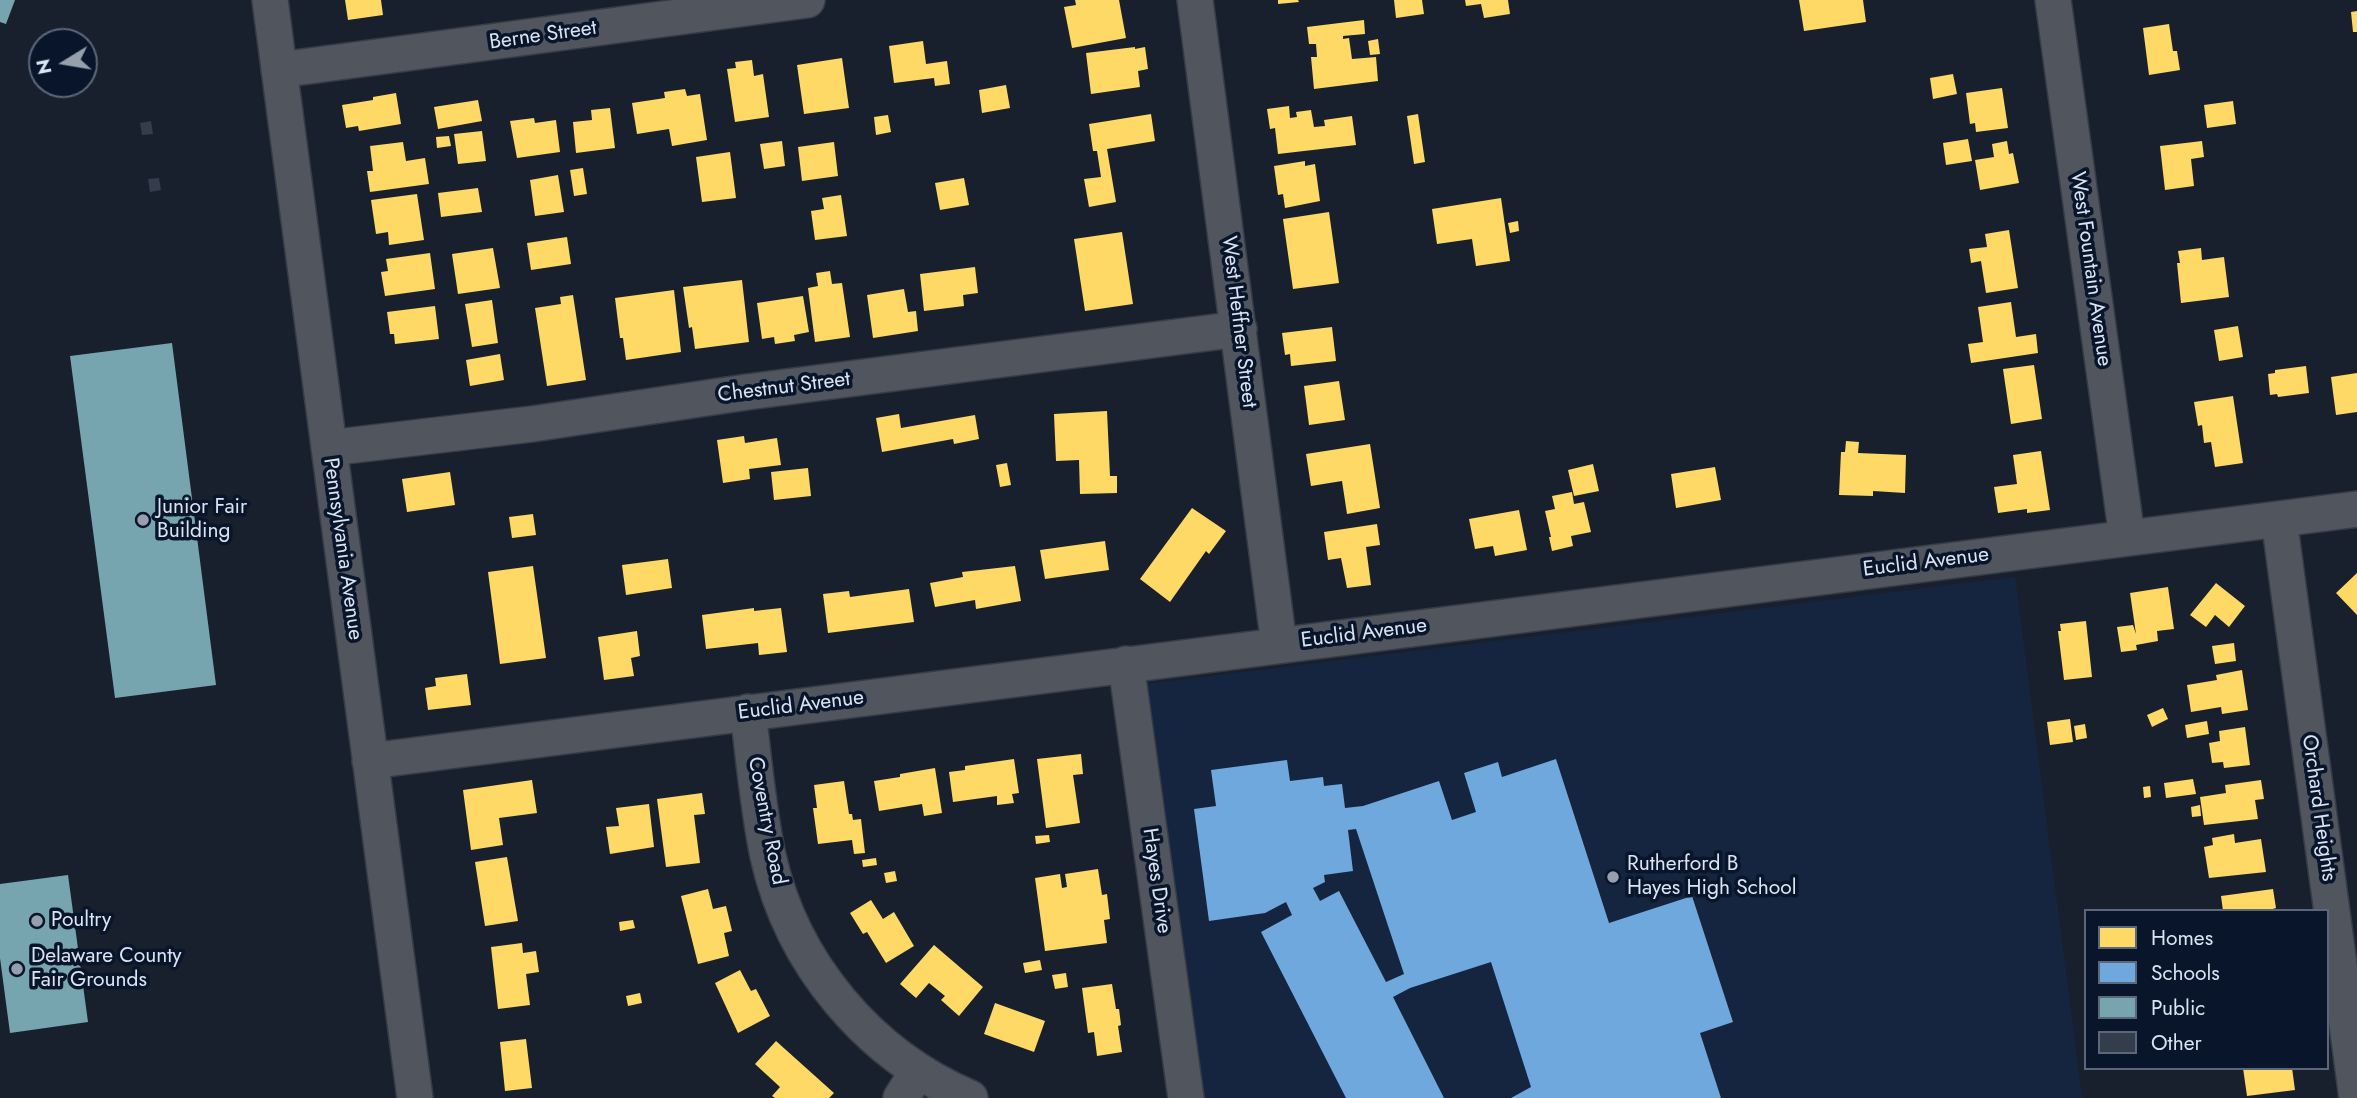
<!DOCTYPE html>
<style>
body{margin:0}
#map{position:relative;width:2357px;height:1098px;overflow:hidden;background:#19202d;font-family:Jost,sans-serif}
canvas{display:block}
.legend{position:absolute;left:2084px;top:909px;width:245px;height:161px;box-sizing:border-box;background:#08152a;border:2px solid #5c687a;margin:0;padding:9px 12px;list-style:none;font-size:21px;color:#dae4f3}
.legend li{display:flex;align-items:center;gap:14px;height:35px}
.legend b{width:35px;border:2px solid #5c687a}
.north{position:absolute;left:28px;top:28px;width:70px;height:70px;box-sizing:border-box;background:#08152a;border:2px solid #5c687a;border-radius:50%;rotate:259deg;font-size:19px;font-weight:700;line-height:28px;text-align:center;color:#dae4f3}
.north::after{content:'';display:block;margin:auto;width:24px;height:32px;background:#969fae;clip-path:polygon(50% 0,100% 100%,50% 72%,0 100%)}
</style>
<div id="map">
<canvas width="2357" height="1098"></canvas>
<ul class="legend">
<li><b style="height:19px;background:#ffd966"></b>Homes</li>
<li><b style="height:19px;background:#6fa8dc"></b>Schools</li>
<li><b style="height:19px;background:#76a5af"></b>Public</li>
<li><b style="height:19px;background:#343d4b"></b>Other</li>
</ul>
<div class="north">N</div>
</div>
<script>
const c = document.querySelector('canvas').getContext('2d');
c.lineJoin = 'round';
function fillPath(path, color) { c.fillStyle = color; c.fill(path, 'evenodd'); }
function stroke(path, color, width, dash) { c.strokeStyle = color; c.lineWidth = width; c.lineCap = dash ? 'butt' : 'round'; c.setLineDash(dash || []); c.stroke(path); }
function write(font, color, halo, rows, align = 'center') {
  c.font = font + ' Jost,sans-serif'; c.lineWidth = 7; c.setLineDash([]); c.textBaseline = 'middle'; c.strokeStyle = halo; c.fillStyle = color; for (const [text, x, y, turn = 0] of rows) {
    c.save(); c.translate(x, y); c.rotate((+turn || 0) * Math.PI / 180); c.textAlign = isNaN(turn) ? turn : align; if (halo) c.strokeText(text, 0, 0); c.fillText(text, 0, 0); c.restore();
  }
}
fillPath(new Path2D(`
 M 2015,577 L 2082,1098 L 1203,1098 L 1147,684 Z`), '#16253f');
fillPath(new Path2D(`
 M 345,0 L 381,0 L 383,15 L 348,20 Z
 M 1075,0 L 1119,0 L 1126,38 L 1072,48 L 1064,7 L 1076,5 Z
 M 1278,0 L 1298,0 L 1299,2 L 1278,4 Z
 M 1394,0 L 1422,0 L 1424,14 L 1396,18 Z
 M 1465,0 L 1508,0 L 1510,14 L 1484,18 L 1481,4 L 1466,6 Z
 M 1799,0 L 1863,0 L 1866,22 L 1804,31 Z
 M 2357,11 L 2357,32 L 2353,32 L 2351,12 Z
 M 1364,20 L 1365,34 L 1343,36 L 1343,39 L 1349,38 L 1352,59 L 1376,57 L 1378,81 L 1314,89 L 1311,57 L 1317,57 L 1316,44 L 1309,44 L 1307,27 Z
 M 2169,24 L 2173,51 L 2177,51 L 2180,70 L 2149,75 L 2143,28 Z
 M 1378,39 L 1380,54 L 1370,55 L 1368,41 Z
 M 923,41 L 926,64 L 947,61 L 950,84 L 935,86 L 934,78 L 894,83 L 889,46 Z
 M 1135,47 L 1135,49 L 1145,47 L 1148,69 L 1138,71 L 1140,87 L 1091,94 L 1086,53 Z
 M 842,58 L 849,108 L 804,114 L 797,65 Z
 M 752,60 L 754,76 L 763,74 L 769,117 L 735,122 L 727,69 L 736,68 L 735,62 Z
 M 1953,74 L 1957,94 L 1933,99 L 1930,78 Z
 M 1006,85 L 1010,108 L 982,113 L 979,90 Z
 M 2002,88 L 2008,128 L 1976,132 L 1975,123 L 1970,124 L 1966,93 Z
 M 685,89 L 687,96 L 700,94 L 707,140 L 672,146 L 669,129 L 637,134 L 632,103 L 665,98 L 664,92 Z
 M 396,93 L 401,124 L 359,131 L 358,126 L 346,128 L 342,105 L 373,100 L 373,97 Z
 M 478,100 L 482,121 L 438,129 L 434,107 Z
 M 2233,101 L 2236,124 L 2207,128 L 2204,105 Z
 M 1289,106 L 1290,118 L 1297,117 L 1296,112 L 1311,110 L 1314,127 L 1325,126 L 1324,120 L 1352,116 L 1356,145 L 1278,154 L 1275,128 L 1270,129 L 1267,109 Z
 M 610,108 L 615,148 L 576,153 L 573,122 L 592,120 L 591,110 Z
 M 1151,114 L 1155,141 L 1107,149 L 1116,202 L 1089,207 L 1084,179 L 1101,177 L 1097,151 L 1093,151 L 1089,124 Z
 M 1418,114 L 1425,162 L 1414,164 L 1407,116 Z
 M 888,115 L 891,132 L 876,135 L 874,117 Z
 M 534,118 L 535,123 L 556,120 L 560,152 L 517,158 L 510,121 Z
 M 482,131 L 486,161 L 458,164 L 454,134 Z
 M 449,136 L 451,146 L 437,148 L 436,137 Z
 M 1968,139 L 1972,161 L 1946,165 L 1943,143 Z
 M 782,141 L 785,166 L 764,169 L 760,144 Z
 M 2007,141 L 2009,154 L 2013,153 L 2019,183 L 1980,190 L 1975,160 L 1994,157 L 1992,144 Z
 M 2202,141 L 2204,157 L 2191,159 L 2194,186 L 2165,190 L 2160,146 Z
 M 403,142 L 406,161 L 425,158 L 429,184 L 370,192 L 367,171 L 373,171 L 370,146 Z
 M 834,142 L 838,176 L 802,181 L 798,147 Z
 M 730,152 L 736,198 L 702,202 L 696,157 Z
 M 1305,161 L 1305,166 L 1315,164 L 1320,201 L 1285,208 L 1283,194 L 1278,195 L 1274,166 Z
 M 583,168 L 587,194 L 574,196 L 570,170 Z
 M 558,175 L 564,212 L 535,216 L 530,180 Z
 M 964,178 L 969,205 L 940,210 L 935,183 Z
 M 478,188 L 482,212 L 441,217 L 438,193 Z
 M 417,194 L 424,240 L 389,245 L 388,232 L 376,234 L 371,200 Z
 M 841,195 L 847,236 L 815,240 L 811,211 L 824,209 L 822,198 Z
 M 1501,198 L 1510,261 L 1476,266 L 1472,239 L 1437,244 L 1432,209 Z
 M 1329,212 L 1339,283 L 1293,289 L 1283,219 Z
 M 1518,221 L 1519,231 L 1510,233 L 1508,223 Z
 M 2009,230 L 2018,288 L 1986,293 L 1981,261 L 1971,263 L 1969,249 L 1987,247 L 1985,234 Z
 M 1122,232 L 1133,304 L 1085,311 L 1074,239 Z
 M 567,237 L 571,264 L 531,270 L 527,243 Z
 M 493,248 L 500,288 L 458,294 L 452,254 Z
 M 2201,248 L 2202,260 L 2224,257 L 2229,297 L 2181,303 L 2177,263 L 2180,263 L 2178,251 Z
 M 430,253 L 435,289 L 385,296 L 381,272 L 388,271 L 386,259 Z
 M 975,267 L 978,293 L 963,295 L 964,306 L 924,311 L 920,274 Z
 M 830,271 L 832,284 L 842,283 L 850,337 L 815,342 L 808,288 L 818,286 L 816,273 Z
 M 742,280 L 749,342 L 695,349 L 692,327 L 689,328 L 683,287 Z
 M 904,289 L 908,312 L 916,311 L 918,331 L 873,338 L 867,295 Z
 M 674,290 L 681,352 L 626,360 L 623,338 L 620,338 L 615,298 Z
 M 573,295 L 586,380 L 547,386 L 535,308 L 561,304 L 560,297 Z
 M 803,296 L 809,332 L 794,335 L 795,341 L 775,344 L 774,337 L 762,339 L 757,303 Z
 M 492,300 L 498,343 L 472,347 L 465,304 Z
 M 2011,302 L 2016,337 L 2036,334 L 2038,353 L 1971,363 L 1968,344 L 1983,342 L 1978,307 Z
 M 435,306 L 439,339 L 395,344 L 394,334 L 390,334 L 387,312 Z
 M 2238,326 L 2243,357 L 2219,361 L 2214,330 Z
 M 1332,327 L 1336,361 L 1291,366 L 1290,354 L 1285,355 L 1282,333 Z
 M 500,354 L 504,380 L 470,386 L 466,360 Z
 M 2034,365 L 2042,419 L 2011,424 L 2003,369 Z
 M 2306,366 L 2309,393 L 2278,397 L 2277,394 L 2270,395 L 2268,374 L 2275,373 L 2275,370 Z
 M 2357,373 L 2357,412 L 2336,415 L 2331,377 Z
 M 1339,381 L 1345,420 L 1309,425 L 1304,386 Z
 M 2233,396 L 2243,463 L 2215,467 L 2211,442 L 2204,443 L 2202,425 L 2198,426 L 2194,402 Z
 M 1107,411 L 1110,476 L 1117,476 L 1117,493 L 1080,494 L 1079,460 L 1056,461 L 1054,414 Z
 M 899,414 L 901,428 L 975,415 L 979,439 L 954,444 L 953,439 L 882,452 L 876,418 Z
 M 744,436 L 745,443 L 777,438 L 781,465 L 749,469 L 750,479 L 723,483 L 717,440 Z
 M 1846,441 L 1859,442 L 1858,453 L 1906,455 L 1905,493 L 1873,491 L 1873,496 L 1839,495 L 1841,452 L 1845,452 Z
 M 1370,444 L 1380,508 L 1347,514 L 1342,481 L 1311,486 L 1306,454 Z
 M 2041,451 L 2050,510 L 2027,513 L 2027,509 L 1998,513 L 1994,487 L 2017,484 L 2013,455 Z
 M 1007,463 L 1011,485 L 1000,487 L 996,465 Z
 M 1593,464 L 1599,491 L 1574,496 L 1568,470 Z
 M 1715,467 L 1721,500 L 1676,508 L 1671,474 Z
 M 808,468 L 811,496 L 774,500 L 771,472 Z
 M 450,472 L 455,505 L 407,512 L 402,479 Z
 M 1572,492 L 1574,504 L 1584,502 L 1591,532 L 1571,536 L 1573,546 L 1552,551 L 1549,537 L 1551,537 L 1545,511 L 1555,509 L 1552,496 Z
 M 1192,508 L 1226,531 L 1209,554 L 1206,551 L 1170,602 L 1140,579 Z
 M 1519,510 L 1527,550 L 1495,556 L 1493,546 L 1475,549 L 1469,519 Z
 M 533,514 L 536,535 L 512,538 L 509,517 Z
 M 1377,524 L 1380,545 L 1366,547 L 1371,585 L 1347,588 L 1341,558 L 1328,560 L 1324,532 Z
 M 1105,541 L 1109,570 L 1045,579 L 1040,550 Z
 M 668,559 L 672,588 L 626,595 L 622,565 Z
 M 533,566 L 546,658 L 500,664 L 488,572 Z
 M 1015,566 L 1021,601 L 976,609 L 975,600 L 935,607 L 930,583 L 963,577 L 962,572 Z
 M 2357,573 L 2357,615 L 2336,593 Z
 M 2216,583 L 2245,606 L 2229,627 L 2215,615 L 2206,627 L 2190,615 Z
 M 2168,587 L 2174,629 L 2157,631 L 2158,641 L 2136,645 L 2137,650 L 2121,652 L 2117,627 L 2133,625 L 2136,634 L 2130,593 Z
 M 909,589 L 914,622 L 828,633 L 823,594 L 849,591 L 850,597 Z
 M 754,608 L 754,611 L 781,608 L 787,652 L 759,655 L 758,643 L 706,649 L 702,615 Z
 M 2086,621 L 2092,677 L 2064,680 L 2058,631 L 2061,631 L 2060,624 Z
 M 637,631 L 640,656 L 631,658 L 634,676 L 604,680 L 598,637 Z
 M 2234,643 L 2236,661 L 2215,664 L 2212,646 Z
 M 2242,670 L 2248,710 L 2222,714 L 2221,707 L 2191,712 L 2187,685 L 2217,680 L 2216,675 Z
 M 467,674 L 471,705 L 428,710 L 425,688 L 436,686 L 435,678 Z
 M 2163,708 L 2168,719 L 2152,727 L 2147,715 Z
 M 2070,719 L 2073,742 L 2050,745 L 2047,722 Z
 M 2207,721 L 2209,734 L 2187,738 L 2185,725 Z
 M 2085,724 L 2087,738 L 2076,740 L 2074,726 Z
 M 2245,727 L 2250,765 L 2224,768 L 2223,762 L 2212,763 L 2209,743 L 2220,741 L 2219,731 Z
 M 1081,754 L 1083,774 L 1073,775 L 1080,823 L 1046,828 L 1037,759 Z
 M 1014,759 L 1019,793 L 1012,794 L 1014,803 L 997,805 L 997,796 L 953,802 L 949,772 L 965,770 L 965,766 Z
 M 935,768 L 942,813 L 924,816 L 922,804 L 879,811 L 874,781 L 900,777 L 900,774 Z
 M 2193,779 L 2196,794 L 2166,798 L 2164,783 Z
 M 532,780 L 537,813 L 499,818 L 503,845 L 471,850 L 463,790 Z
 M 2261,780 L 2264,799 L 2255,800 L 2258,819 L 2204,825 L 2200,797 L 2226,793 L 2225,785 Z
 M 844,781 L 849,814 L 852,814 L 853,820 L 861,819 L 865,853 L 854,854 L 852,840 L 818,844 L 813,808 L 817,808 L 814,785 Z
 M 2150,786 L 2151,797 L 2144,798 L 2143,787 Z
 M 702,793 L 705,814 L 694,815 L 700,863 L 666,867 L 657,799 Z
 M 649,804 L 654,847 L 610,854 L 606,827 L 619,826 L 616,808 Z
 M 2200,805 L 2201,816 L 2192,817 L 2191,807 Z
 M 2234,834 L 2235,843 L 2261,839 L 2266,872 L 2209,878 L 2204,847 L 2213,845 L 2212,838 Z
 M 1049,835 L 1050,842 L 1036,844 L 1035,836 Z
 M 507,857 L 518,921 L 485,926 L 475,862 Z
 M 876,858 L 877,865 L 863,867 L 862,860 Z
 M 1098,869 L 1102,895 L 1107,894 L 1110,919 L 1104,920 L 1107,943 L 1045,951 L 1035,878 L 1060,874 L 1062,888 L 1067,887 L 1065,874 Z
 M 895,871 L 897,881 L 886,883 L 884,873 Z
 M 708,889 L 713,909 L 726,906 L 732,931 L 724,933 L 729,956 L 698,964 L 681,896 Z
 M 2273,889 L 2276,908 L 2266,911 L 2223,911 L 2221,896 Z
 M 871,900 L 883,919 L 894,912 L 914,946 L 886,963 L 867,932 L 863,934 L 850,913 Z
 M 633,920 L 635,928 L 620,931 L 619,922 Z
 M 522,943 L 523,953 L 536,951 L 539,972 L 526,974 L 530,1005 L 498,1009 L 491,947 Z
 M 934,945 L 983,987 L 959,1016 L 941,1000 L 945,996 L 929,983 L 916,998 L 900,984 Z
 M 1040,960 L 1042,970 L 1025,973 L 1023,963 Z
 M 740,970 L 751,991 L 756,989 L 770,1016 L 738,1033 L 715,983 Z
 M 1066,973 L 1068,987 L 1055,989 L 1052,975 Z
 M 1112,984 L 1116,1009 L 1119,1009 L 1121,1025 L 1118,1026 L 1122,1052 L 1097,1056 L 1094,1032 L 1088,1033 L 1082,988 Z
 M 640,993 L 642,1003 L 628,1006 L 626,996 Z
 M 995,1003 L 1045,1021 L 1034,1052 L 984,1034 Z
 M 526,1039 L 532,1088 L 505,1091 L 500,1042 Z
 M 776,1041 L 834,1093 L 829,1098 L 775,1098 L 772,1096 L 780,1087 L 755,1064 Z
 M 2243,1068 L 2292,1068 L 2295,1090 L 2247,1096 Z`), '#ffd966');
fillPath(new Path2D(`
 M 1556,759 L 1609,923 L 1692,896 L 1733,1022 L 1700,1033 L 1721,1098 L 1511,1098 L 1531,1087 L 1491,962 L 1410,988 L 1393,997 L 1444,1098 L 1346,1098 L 1261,932 L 1292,915 L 1286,902 L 1265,913 L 1209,921 L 1194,809 L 1216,806 L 1211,770 L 1287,760 L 1290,781 L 1323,777 L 1324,786 L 1342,784 L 1345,808 L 1363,806 L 1439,781 L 1452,820 L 1476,812 L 1464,773 L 1498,762 L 1502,777 ZM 1356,829 L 1404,974 L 1386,982 L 1339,891 L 1320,901 L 1313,888 L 1325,882 L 1324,875 L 1353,871 L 1348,830 Z`), '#6fa8dc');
fillPath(new Path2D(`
 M 0,0 L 15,0 L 6,24 L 0,22 Z
 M 172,343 L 216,685 L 115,698 L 70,356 Z
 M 68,875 L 88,1022 L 10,1033 L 0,958 L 0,884 Z`), '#76a5af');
fillPath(new Path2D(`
 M 151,121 L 153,134 L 142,135 L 140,123 Z
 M 159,178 L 161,190 L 150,192 L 148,179 Z`), '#343d4b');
const minor = new Path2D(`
 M 270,0 L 415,1098
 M 1195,0 L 1279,645
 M 2053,0 L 2127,537
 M 279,70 L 807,0
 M 329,448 L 532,424 L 747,392 L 1239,329
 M 2279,519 L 2357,1098
 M 1126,664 L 1186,1098
 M 748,712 C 754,760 758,809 768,856 C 792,964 869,1055 970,1098
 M 370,761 L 2357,509
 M 901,1098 L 918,1071`);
stroke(minor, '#363c47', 38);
stroke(minor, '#51565e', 35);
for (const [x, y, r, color] of [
 [143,520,7,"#969fae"],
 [1613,877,7,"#969fae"],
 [37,921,7,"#969fae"],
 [17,969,7,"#969fae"]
]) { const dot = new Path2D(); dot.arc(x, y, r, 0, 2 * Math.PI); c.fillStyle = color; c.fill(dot); stroke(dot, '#08152a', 2.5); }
write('21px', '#dae4f3', '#08152a', [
 ["Berne Street",543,36,-8],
 ["West Fountain Avenue",2090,269,82],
 ["West Heffner Street",1238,322,83],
 ["Chestnut Street",784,388,-7],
 ["Pennsylvania Avenue",342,549,82],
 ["Euclid Avenue",1926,563,-7],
 ["Euclid Avenue",1364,634,-7],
 ["Euclid Avenue",801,706,-7],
 ["Orchard Heights",2318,808,82],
 ["Coventry Road",766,821,79],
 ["Hayes Drive",1156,881,82]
]);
write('21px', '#dae4f3', '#08152a', [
 ["Junior Fair",157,508],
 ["Building",157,532],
 ["Rutherford B",1627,865],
 ["Hayes High School",1627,889],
 ["Poultry",51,921],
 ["Delaware County",31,957],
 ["Fair Grounds",31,981]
], 'left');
</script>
